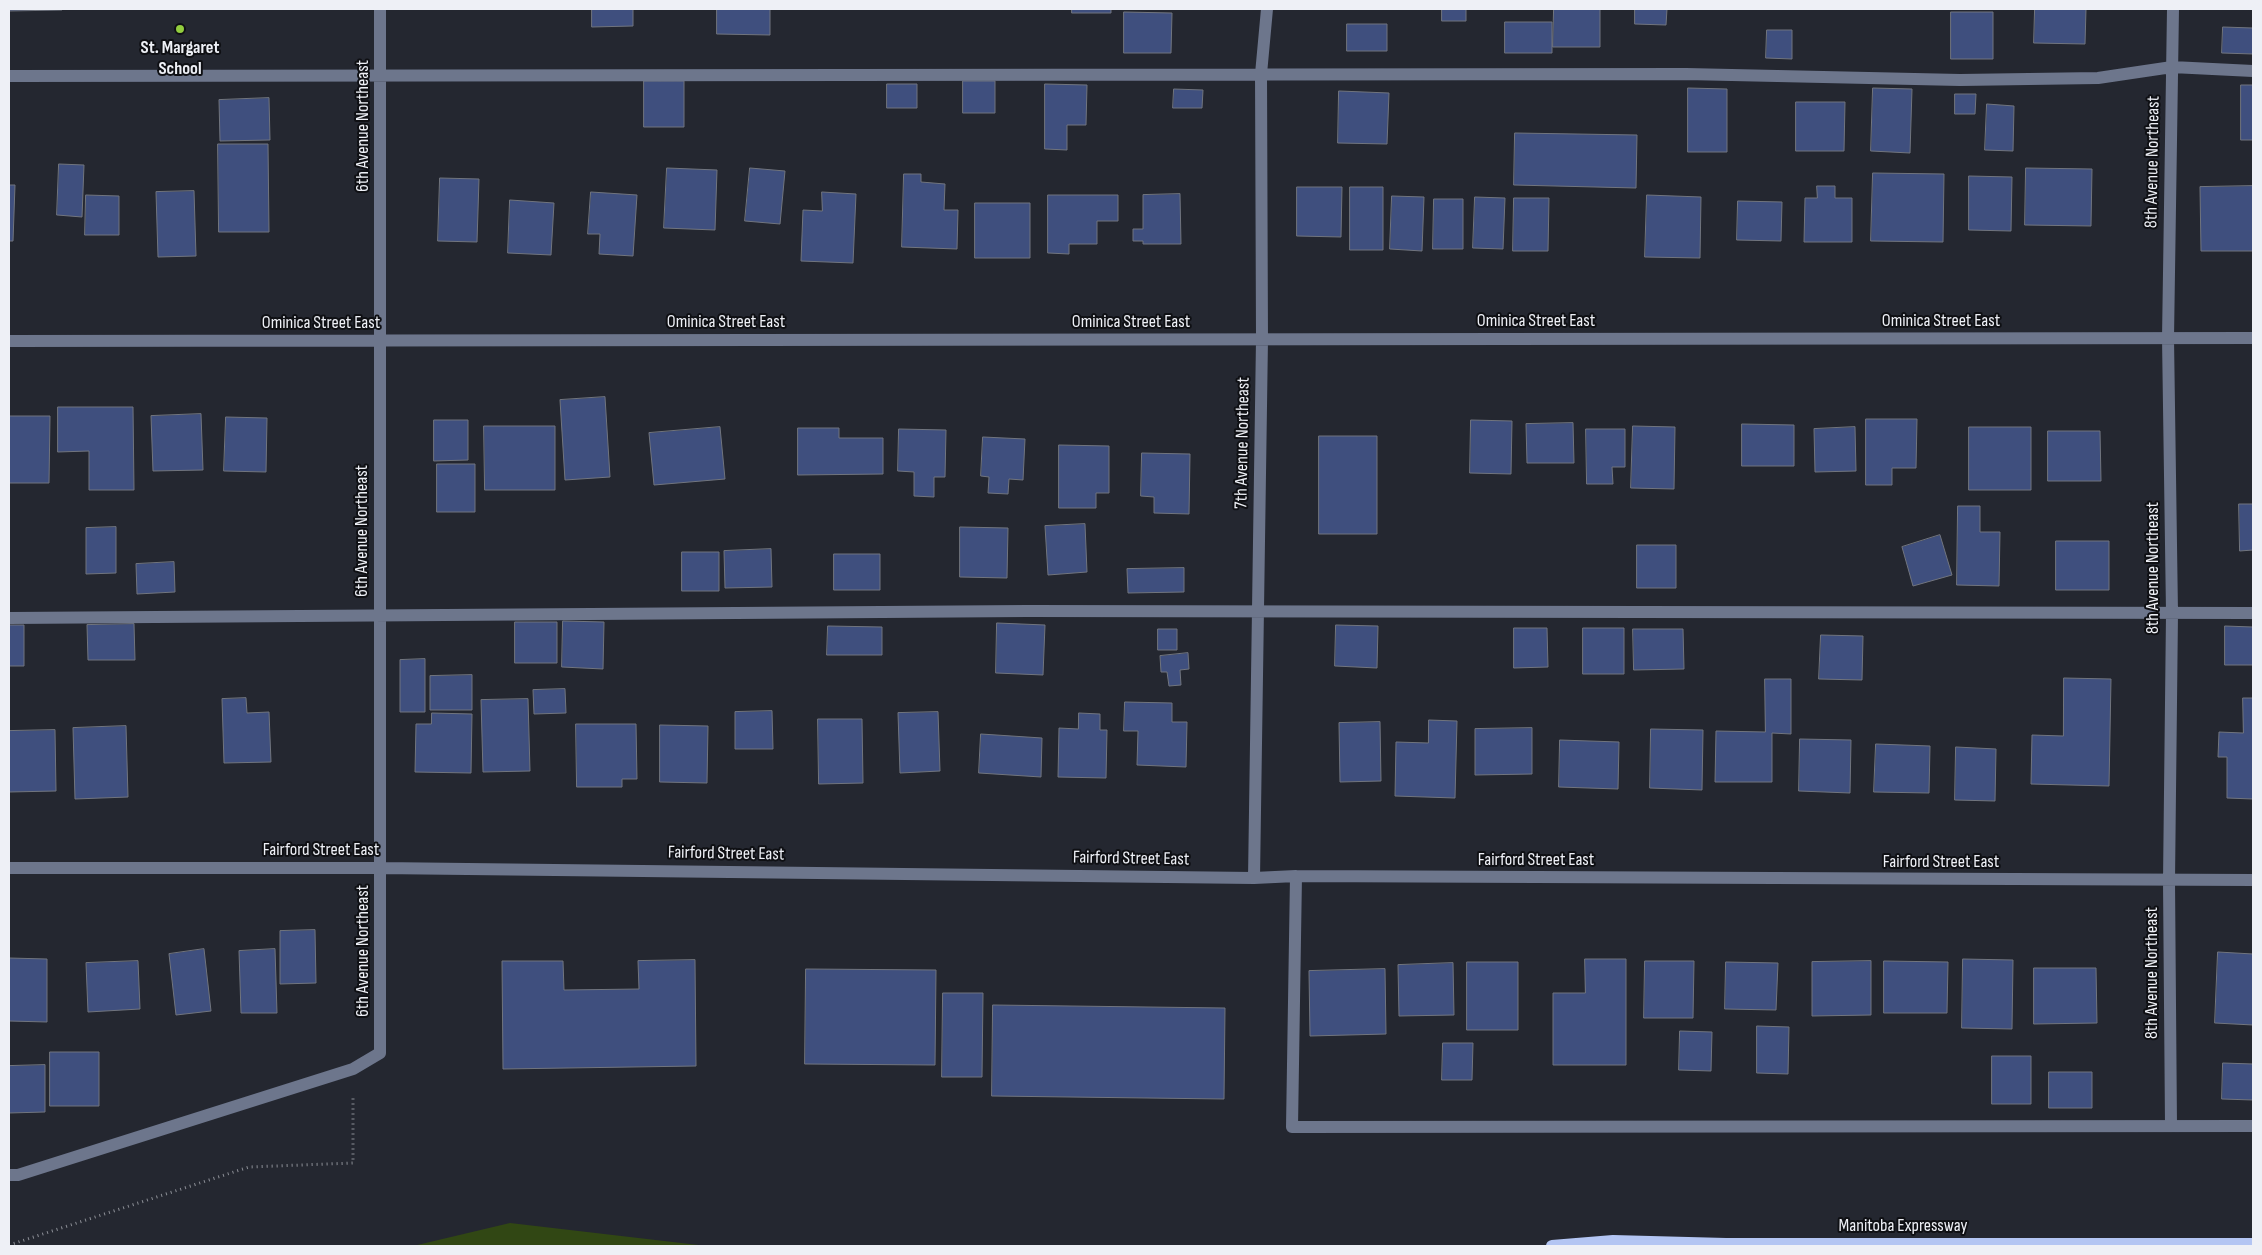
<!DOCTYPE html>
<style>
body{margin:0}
#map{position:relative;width:2262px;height:1255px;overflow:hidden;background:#242730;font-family:"Sofia Sans Condensed",sans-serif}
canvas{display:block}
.frame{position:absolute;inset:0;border:10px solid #eef0f6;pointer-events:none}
</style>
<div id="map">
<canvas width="2262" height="1255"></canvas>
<div class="frame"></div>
</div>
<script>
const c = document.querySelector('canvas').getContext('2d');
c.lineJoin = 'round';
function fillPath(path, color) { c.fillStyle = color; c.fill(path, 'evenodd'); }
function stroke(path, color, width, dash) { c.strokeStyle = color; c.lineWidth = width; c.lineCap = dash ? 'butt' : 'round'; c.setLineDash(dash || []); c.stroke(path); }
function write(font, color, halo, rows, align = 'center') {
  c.font = font + ' "Sofia Sans Condensed",sans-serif'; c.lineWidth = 4; c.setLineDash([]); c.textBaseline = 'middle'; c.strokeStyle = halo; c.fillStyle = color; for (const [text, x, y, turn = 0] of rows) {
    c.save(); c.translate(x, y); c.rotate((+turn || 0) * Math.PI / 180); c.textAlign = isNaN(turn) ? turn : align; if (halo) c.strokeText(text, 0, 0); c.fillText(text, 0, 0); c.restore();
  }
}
fillPath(new Path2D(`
 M 510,1223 L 707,1246 L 413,1246 Z`), '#314714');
const building = new Path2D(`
 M 9,9 L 62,9 L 62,10 L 9,11 Z
 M 592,9 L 633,9 L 633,26 L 592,27 Z
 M 717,9 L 770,9 L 770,35 L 717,34 Z
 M 1072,9 L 1111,9 L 1111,13 L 1072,13 Z
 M 1442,9 L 1466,9 L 1466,21 L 1442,21 Z
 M 1554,9 L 1600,9 L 1600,47 L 1553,47 Z
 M 1635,9 L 1667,9 L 1666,25 L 1635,24 Z
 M 2035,9 L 2086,9 L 2085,44 L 2034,43 Z
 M 1124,12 L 1172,13 L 1171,53 L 1124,53 Z
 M 1951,12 L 1993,12 L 1993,59 L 1951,59 Z
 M 1505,22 L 1552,22 L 1552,53 L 1505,53 Z
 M 1347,24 L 1387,24 L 1387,51 L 1347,51 Z
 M 2223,27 L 2253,28 L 2253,54 L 2222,53 Z
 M 1767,30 L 1792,30 L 1792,59 L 1766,58 Z
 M 644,81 L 684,81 L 684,127 L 644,127 Z
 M 963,81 L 995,81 L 995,113 L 963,113 Z
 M 887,84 L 917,84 L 917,108 L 887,108 Z
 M 1045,84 L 1087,85 L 1086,125 L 1067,125 L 1067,150 L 1045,149 Z
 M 2241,85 L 2253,85 L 2253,140 L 2241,140 Z
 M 1688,88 L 1727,89 L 1727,152 L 1688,152 Z
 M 1873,88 L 1912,89 L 1910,153 L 1871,151 Z
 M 1174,89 L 1203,90 L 1202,108 L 1173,108 Z
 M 1339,91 L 1389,93 L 1387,144 L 1338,143 Z
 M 1955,94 L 1976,94 L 1975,114 L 1955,114 Z
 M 269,98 L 270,140 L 220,141 L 219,100 Z
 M 1796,102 L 1845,102 L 1844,151 L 1796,151 Z
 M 1987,104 L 2014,106 L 2013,151 L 1985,150 Z
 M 1515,133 L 1637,135 L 1636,188 L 1514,185 Z
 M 218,144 L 268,144 L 269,232 L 219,232 Z
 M 59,164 L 84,165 L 82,217 L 57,215 Z
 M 667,168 L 717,170 L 715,230 L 664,228 Z
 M 750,168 L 785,171 L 780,224 L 745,221 Z
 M 2026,168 L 2092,169 L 2091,226 L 2025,225 Z
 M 1873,173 L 1944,174 L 1943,242 L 1871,241 Z
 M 904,174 L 921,174 L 921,182 L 945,184 L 944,210 L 958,210 L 957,249 L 902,247 Z
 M 1969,176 L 2012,177 L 2011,231 L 1969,230 Z
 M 440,178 L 479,179 L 477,242 L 438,241 Z
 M 9,185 L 15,185 L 13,241 L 9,241 Z
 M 1817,186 L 1835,186 L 1835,198 L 1852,198 L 1852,242 L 1804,242 L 1805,198 L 1817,198 Z
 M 2253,186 L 2253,251 L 2201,251 L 2200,187 Z
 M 1297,187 L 1342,187 L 1341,237 L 1297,236 Z
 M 1350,187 L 1383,187 L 1383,250 L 1350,250 Z
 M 194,191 L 196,256 L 158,257 L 156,192 Z
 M 591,192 L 637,195 L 633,256 L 599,254 L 600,234 L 588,234 Z
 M 822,192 L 856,194 L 853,263 L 801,261 L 803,210 L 822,211 Z
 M 1180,194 L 1181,244 L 1143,244 L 1143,241 L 1133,241 L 1133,229 L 1143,229 L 1143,195 Z
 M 86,195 L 119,196 L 119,235 L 85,235 Z
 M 1048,195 L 1118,195 L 1118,221 L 1097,221 L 1097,244 L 1069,244 L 1069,254 L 1048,253 Z
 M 1647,195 L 1701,197 L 1700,258 L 1645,257 Z
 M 1392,196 L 1424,197 L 1422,251 L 1390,249 Z
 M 1475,197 L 1505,198 L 1503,249 L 1473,248 Z
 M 1514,198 L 1549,198 L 1548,251 L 1513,251 Z
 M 1434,199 L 1463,199 L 1463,249 L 1433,249 Z
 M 510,200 L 554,203 L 551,255 L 508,253 Z
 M 1738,201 L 1782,202 L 1781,241 L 1737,240 Z
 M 975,203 L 1030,203 L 1030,258 L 975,258 Z
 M 605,397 L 610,477 L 565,480 L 560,400 Z
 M 58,407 L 133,407 L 134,490 L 89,490 L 89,451 L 58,452 Z
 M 201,414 L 203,470 L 153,471 L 151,416 Z
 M 9,416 L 50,416 L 49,483 L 9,483 Z
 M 226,417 L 267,418 L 266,472 L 224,471 Z
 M 1866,419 L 1917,419 L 1916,468 L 1892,468 L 1892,485 L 1866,485 Z
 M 434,420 L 468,420 L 468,460 L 434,461 Z
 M 1471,420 L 1512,421 L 1511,474 L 1470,473 Z
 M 1573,423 L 1574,463 L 1527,463 L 1526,424 Z
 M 1742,424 L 1794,425 L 1794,466 L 1742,466 Z
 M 484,426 L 555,426 L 555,490 L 485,490 Z
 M 1633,426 L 1675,427 L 1674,489 L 1631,488 Z
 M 720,427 L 725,479 L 654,485 L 649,433 Z
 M 1855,427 L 1856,471 L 1815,472 L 1814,429 Z
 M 1969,427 L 2031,427 L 2031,490 L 1969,490 Z
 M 798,428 L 839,428 L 839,438 L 883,438 L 883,474 L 798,475 Z
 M 899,429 L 946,430 L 945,477 L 934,477 L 934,497 L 914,496 L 914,472 L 898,471 Z
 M 1586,429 L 1625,429 L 1625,467 L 1612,467 L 1613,484 L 1587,484 Z
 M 2048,431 L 2100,431 L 2101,481 L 2048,481 Z
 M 1319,436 L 1377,436 L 1377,534 L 1319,534 Z
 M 983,437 L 1025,439 L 1023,480 L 1009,479 L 1008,494 L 988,493 L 989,477 L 981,476 Z
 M 1059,445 L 1109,446 L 1109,493 L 1096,493 L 1096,508 L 1059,508 Z
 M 1142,453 L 1190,454 L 1189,514 L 1154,513 L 1154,497 L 1141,496 Z
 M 437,464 L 475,464 L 475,512 L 437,512 Z
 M 2239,504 L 2253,504 L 2253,550 L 2240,551 Z
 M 1958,506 L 1980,506 L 1980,532 L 2000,532 L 1999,586 L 1957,585 Z
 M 1085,524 L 1087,572 L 1048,575 L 1045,526 Z
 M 116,527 L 116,573 L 86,574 L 86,528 Z
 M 960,527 L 1008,528 L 1007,578 L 960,577 Z
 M 1940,535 L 1952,575 L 1913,586 L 1902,547 Z
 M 2056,541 L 2109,541 L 2109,590 L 2056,590 Z
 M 1637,545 L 1676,545 L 1676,588 L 1637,588 Z
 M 771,549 L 772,587 L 725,588 L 724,551 Z
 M 682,552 L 719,552 L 719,591 L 682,591 Z
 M 834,554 L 880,554 L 880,590 L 834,590 Z
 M 174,562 L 175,592 L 137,594 L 136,564 Z
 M 1184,568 L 1184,592 L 1128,593 L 1127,569 Z
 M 563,621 L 604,622 L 603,669 L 562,667 Z
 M 515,622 L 557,622 L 557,663 L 515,663 Z
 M 997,623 L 1045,625 L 1043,675 L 996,673 Z
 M 134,624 L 135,660 L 88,660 L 87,625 Z
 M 9,625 L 24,625 L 24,666 L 9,666 Z
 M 1336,625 L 1378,626 L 1377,668 L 1335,666 Z
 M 828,626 L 882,627 L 882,655 L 827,655 Z
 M 2225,626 L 2253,627 L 2253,665 L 2225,665 Z
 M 1514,628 L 1547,628 L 1548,667 L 1514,668 Z
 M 1583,628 L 1624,628 L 1624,674 L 1583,674 Z
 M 1158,629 L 1177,629 L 1177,650 L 1158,650 Z
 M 1633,629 L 1683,629 L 1684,669 L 1634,670 Z
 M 1821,635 L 1863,636 L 1862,680 L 1819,679 Z
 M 1188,653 L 1189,669 L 1180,670 L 1181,685 L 1169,686 L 1167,672 L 1161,672 L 1160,656 Z
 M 425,659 L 425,712 L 400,712 L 400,660 Z
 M 472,675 L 472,710 L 430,710 L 430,676 Z
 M 2064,678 L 2111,679 L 2109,786 L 2031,784 L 2032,735 L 2063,736 Z
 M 1765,679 L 1791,679 L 1791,734 L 1772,733 L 1772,782 L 1715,782 L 1716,731 L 1765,732 Z
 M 565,689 L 566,713 L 534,714 L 533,690 Z
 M 246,698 L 247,713 L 269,712 L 271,762 L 224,763 L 222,699 Z
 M 2243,698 L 2253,698 L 2253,799 L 2227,798 L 2227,757 L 2218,757 L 2219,732 L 2243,733 Z
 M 528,699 L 530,771 L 483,772 L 481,700 Z
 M 1125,702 L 1172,703 L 1172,722 L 1187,722 L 1186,767 L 1137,765 L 1138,731 L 1124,731 Z
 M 772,711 L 773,749 L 735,749 L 735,712 Z
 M 938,712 L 940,771 L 900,773 L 898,713 Z
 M 432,713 L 472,714 L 471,773 L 415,772 L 416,724 L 431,724 Z
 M 1079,713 L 1100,714 L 1100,730 L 1107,730 L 1106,778 L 1058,777 L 1059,728 L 1078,729 Z
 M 818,719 L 862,719 L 863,783 L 819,784 Z
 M 1429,720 L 1457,721 L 1455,798 L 1395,796 L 1396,742 L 1428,743 Z
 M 1380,722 L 1381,781 L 1340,782 L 1339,723 Z
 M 576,724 L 636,724 L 637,779 L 622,779 L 622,787 L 577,787 Z
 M 660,725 L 708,726 L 707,783 L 660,782 Z
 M 126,726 L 128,797 L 75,799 L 73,728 Z
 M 1532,728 L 1532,774 L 1475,775 L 1475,729 Z
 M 1651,729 L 1703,730 L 1702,790 L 1650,788 Z
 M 55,730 L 56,791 L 9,792 L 9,731 Z
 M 981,734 L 1042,738 L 1041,777 L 979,773 Z
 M 1800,739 L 1851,740 L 1850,793 L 1799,791 Z
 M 1560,740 L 1619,742 L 1618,789 L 1559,787 Z
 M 1876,744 L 1930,746 L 1929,793 L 1874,792 Z
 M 1956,747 L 1996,749 L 1995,801 L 1955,800 Z
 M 315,930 L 316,983 L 280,984 L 280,931 Z
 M 204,949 L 211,1011 L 176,1015 L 169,954 Z
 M 275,949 L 277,1013 L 241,1013 L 239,951 Z
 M 2218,952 L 2253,954 L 2253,1025 L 2215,1023 Z
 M 9,958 L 47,959 L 47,1022 L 9,1021 Z
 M 1585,959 L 1626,959 L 1626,1065 L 1553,1065 L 1553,993 L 1585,993 Z
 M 1963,959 L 2013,960 L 2012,1029 L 1962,1028 Z
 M 695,960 L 696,1066 L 503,1069 L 502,961 L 563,961 L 564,990 L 639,989 L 638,961 Z
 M 138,961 L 140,1009 L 88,1012 L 86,963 Z
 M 1645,961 L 1694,961 L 1693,1018 L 1644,1018 Z
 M 1871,961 L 1871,1015 L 1812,1016 L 1812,962 Z
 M 1884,961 L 1948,962 L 1947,1013 L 1884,1013 Z
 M 1467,962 L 1518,962 L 1518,1030 L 1467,1030 Z
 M 1726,962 L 1778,963 L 1776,1010 L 1725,1009 Z
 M 1453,963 L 1454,1015 L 1399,1016 L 1398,965 Z
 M 2034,968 L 2096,968 L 2097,1023 L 2034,1024 Z
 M 806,969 L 936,970 L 935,1065 L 805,1064 Z
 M 1385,969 L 1386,1034 L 1310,1036 L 1309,971 Z
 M 943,993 L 983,993 L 982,1077 L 942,1077 Z
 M 993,1005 L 1225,1008 L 1224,1099 L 992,1096 Z
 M 1757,1026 L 1789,1027 L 1788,1074 L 1757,1073 Z
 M 1680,1031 L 1712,1032 L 1711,1071 L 1679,1070 Z
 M 1443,1043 L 1473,1043 L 1472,1080 L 1442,1080 Z
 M 50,1052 L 99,1052 L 99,1106 L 50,1106 Z
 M 1992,1056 L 2031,1056 L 2031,1104 L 1992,1104 Z
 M 2223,1063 L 2253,1064 L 2253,1100 L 2222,1099 Z
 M 45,1065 L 45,1112 L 9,1113 L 9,1066 Z
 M 2049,1072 L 2092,1072 L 2092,1108 L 2049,1108 Z`);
fillPath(building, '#3f4f7e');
stroke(building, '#71757e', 1);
stroke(new Path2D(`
 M 9,1245 L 249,1167 L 353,1163 L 353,1095`), '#8c8f96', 3, [1, 4]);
stroke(new Path2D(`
 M 9,76 L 1686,74 L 1960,80 L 2098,78 L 2172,67 L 2253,71
 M 9,341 L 2253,338
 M 9,618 L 1027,611 L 2253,613
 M 9,868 L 380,868 L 1254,878 L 1296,876 L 2253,880
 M 1296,876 L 1292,1127 L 2253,1126
 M 1254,878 L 1262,339 L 1261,74 L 1267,9
 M 2171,1126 L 2169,881 L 2172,613 L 2168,338 L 2173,9
 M 9,1175 L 18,1175 L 353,1069 L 380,1053 L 380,9`), '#6d768c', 12);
stroke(new Path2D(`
 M 1552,1246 L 1613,1241 L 1726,1244 L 2253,1244`), '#b3c5f3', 12);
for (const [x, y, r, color] of [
 [180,29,5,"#92cd3e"]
]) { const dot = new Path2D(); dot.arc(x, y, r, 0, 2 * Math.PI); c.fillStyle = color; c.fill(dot); stroke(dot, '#0f1014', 2); }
write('bold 18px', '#eef0f6', '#0f1014', [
 ["St. Margaret",180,48],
 ["School",180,69]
]);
write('18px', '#eef0f6', '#0f1014', [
 ["6th Avenue Northeast",363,126,-90],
 ["8th Avenue Northeast",2153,162,-89],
 ["Ominica Street East",1536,321],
 ["Ominica Street East",1941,321],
 ["Ominica Street East",726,322],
 ["Ominica Street East",1131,322],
 ["Ominica Street East",321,323],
 ["7th Avenue Northeast",1243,443,-89],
 ["6th Avenue Northeast",362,531,-90],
 ["8th Avenue Northeast",2153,568,-90],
 ["Fairford Street East",321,850],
 ["Fairford Street East",726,854,1],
 ["Fairford Street East",1131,859,1],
 ["Fairford Street East",1536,860],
 ["Fairford Street East",1941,862],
 ["6th Avenue Northeast",363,951,-90],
 ["8th Avenue Northeast",2152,973,-90],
 ["Manitoba Expressway",1903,1226]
]);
</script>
